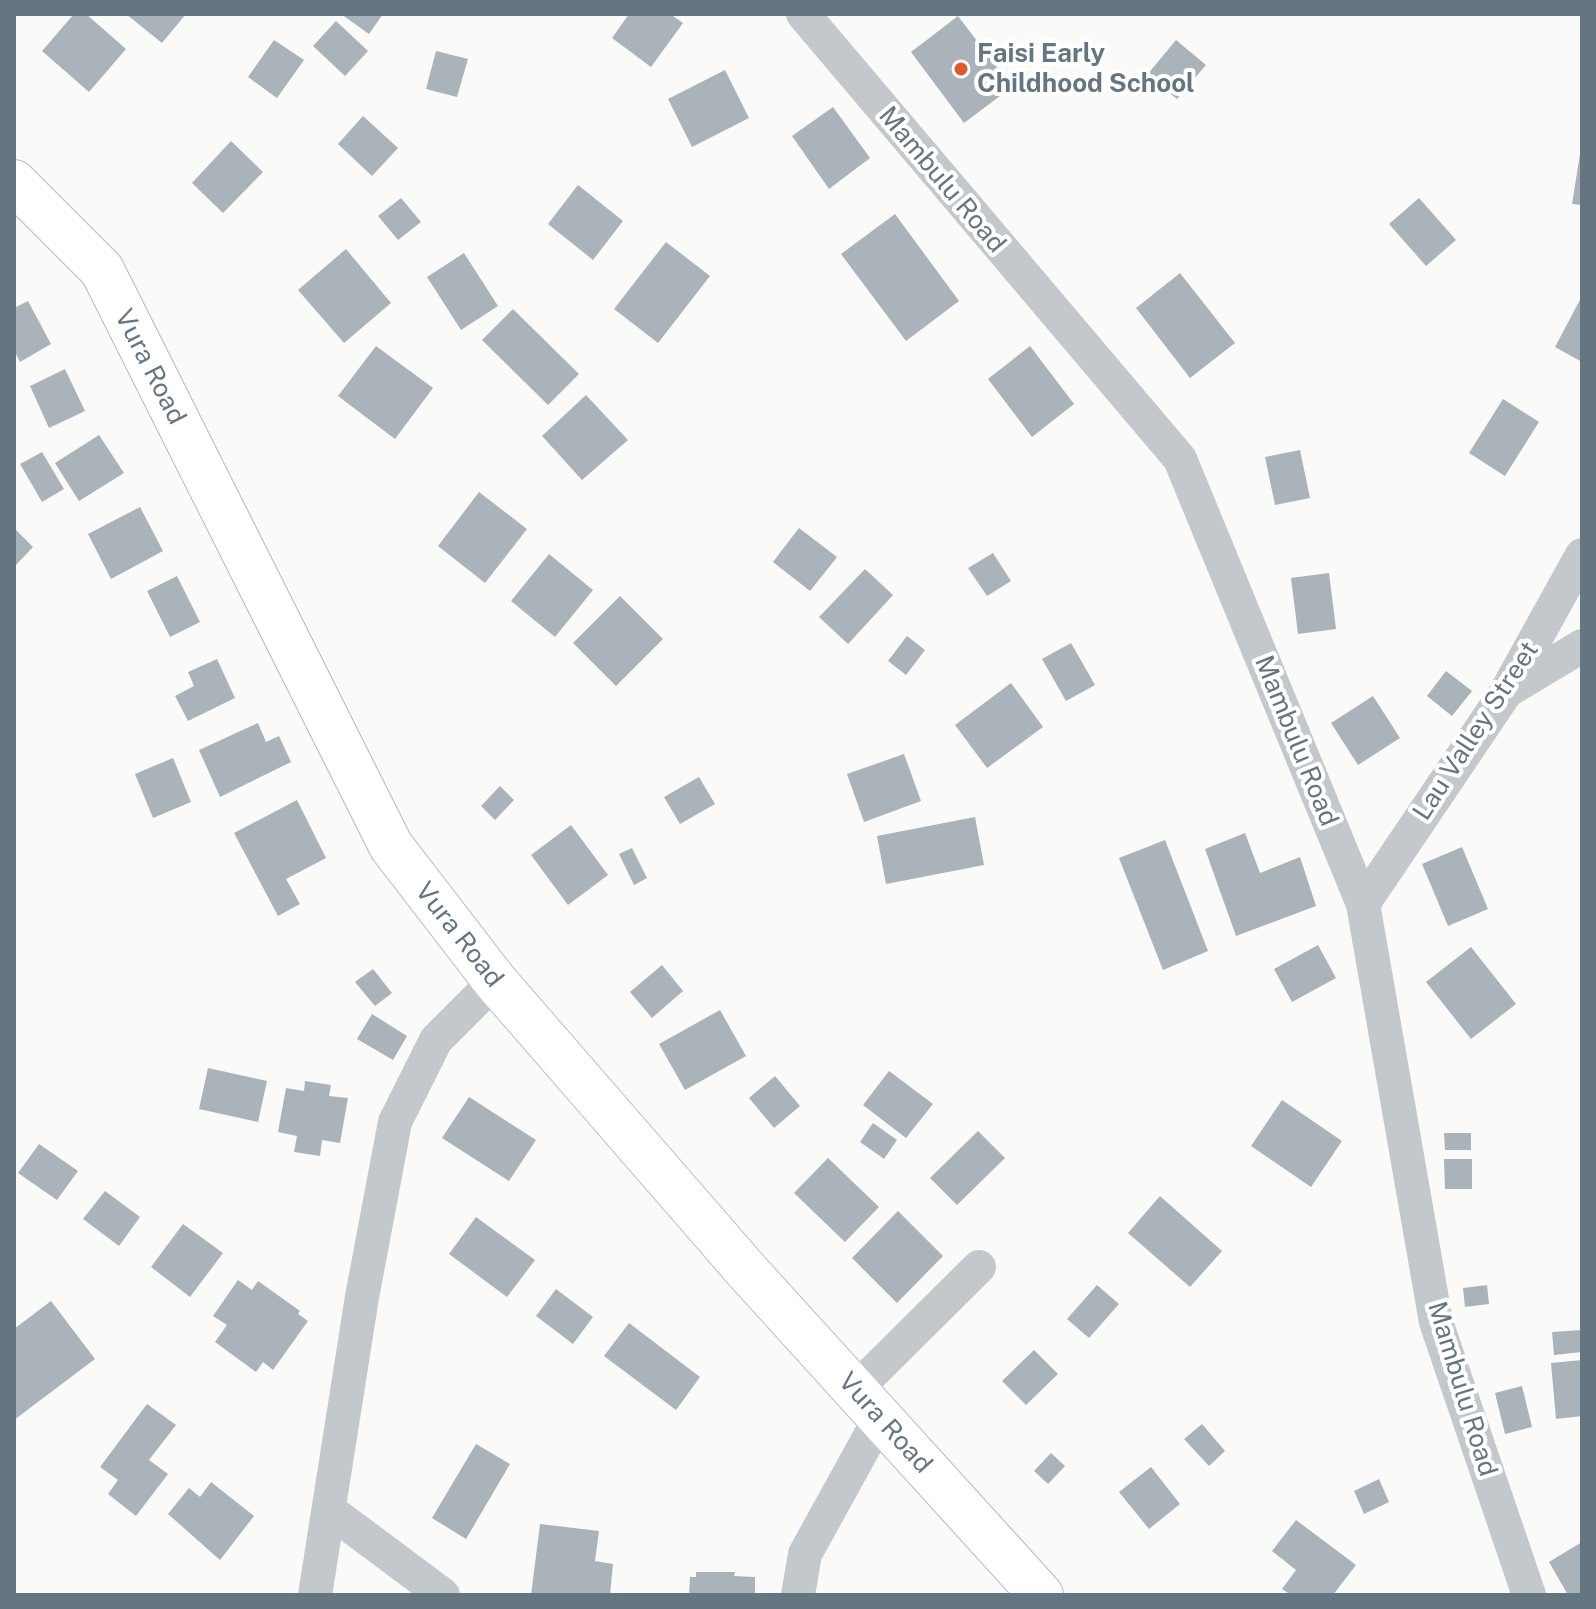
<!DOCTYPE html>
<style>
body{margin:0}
#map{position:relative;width:1596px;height:1609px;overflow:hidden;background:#fafaf8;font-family:"Public Sans",sans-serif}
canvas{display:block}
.frame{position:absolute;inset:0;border:16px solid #657683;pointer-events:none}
</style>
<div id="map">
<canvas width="1596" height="1609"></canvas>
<div class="frame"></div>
</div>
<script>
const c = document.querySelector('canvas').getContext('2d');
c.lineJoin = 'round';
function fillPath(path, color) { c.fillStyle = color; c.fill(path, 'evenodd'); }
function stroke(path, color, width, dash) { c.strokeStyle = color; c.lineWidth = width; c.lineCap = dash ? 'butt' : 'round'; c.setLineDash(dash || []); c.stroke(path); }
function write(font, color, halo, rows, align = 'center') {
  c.font = font + ' "Public Sans",sans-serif'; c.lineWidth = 8; c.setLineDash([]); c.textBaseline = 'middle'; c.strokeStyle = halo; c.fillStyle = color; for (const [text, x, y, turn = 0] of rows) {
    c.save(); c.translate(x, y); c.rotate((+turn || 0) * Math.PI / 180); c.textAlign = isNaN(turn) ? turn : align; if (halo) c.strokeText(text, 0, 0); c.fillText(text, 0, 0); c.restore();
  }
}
fillPath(new Path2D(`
 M 74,14 L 86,14 L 126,49 L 89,92 L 42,51 Z
 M 126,14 L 186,14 L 162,43 Z
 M 341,14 L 383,14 L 369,34 Z
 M 629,14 L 670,14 L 683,23 L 651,67 L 612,38 Z
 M 958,16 L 1012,87 L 964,123 L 911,52 Z
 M 336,21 L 368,51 L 345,76 L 313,46 Z
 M 274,40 L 304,60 L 277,98 L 248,77 Z
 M 1176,40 L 1206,65 L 1177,99 L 1147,75 Z
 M 436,51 L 468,59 L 457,97 L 426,89 Z
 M 725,70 L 749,118 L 692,147 L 668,99 Z
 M 833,107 L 870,158 L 829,189 L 792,136 Z
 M 363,116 L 398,148 L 372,176 L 338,144 Z
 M 231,141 L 263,172 L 223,213 L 192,183 Z
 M 1580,154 L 1582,154 L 1582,205 L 1572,204 Z
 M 578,185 L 623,221 L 593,260 L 548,224 Z
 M 401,198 L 421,222 L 398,240 L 378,216 Z
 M 1419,198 L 1456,240 L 1426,266 L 1389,224 Z
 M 895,214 L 959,301 L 906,341 L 841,254 Z
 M 666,242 L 710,276 L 658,343 L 614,309 Z
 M 346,249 L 391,303 L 344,343 L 298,290 Z
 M 464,253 L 498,306 L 461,330 L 427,277 Z
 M 1180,273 L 1235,343 L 1190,378 L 1136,308 Z
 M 1582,296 L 1582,362 L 1555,347 Z
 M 28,301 L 51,344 L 20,362 L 14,350 L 14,308 Z
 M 513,309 L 579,374 L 548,405 L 482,340 Z
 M 376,346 L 433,388 L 395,439 L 338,396 Z
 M 1030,346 L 1074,404 L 1032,437 L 988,379 Z
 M 65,369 L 85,411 L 49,428 L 30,386 Z
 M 586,395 L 628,440 L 582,480 L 542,436 Z
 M 1503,399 L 1539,422 L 1505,476 L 1469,453 Z
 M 99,435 L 124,473 L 79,501 L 55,463 Z
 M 1300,450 L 1310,498 L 1275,505 L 1265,457 Z
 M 42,452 L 64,489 L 42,502 L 20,464 Z
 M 479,492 L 527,529 L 485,583 L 438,546 Z
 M 140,507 L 163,551 L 111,579 L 88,534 Z
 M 14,528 L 33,547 L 14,567 Z
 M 799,528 L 837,557 L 810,591 L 773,562 Z
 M 993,553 L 1011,581 L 987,596 L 968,568 Z
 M 549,554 L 593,590 L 555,637 L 511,601 Z
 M 865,569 L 893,595 L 848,644 L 819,617 Z
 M 1329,573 L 1336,629 L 1298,634 L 1291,578 Z
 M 177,576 L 200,622 L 170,637 L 147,591 Z
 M 620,596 L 663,639 L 616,686 L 573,643 Z
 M 907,636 L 925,650 L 906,675 L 888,661 Z
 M 1071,643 L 1095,685 L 1066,701 L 1042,659 Z
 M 217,659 L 235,698 L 188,721 L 175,696 L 194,686 L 188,672 Z
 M 1446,671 L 1472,691 L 1452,716 L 1427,696 Z
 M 1011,683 L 1043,727 L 987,768 L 955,725 Z
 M 1373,696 L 1400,738 L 1358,765 L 1331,723 Z
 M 258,723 L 266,742 L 279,736 L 291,762 L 220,797 L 199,750 Z
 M 904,754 L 921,801 L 864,822 L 847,774 Z
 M 173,758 L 191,802 L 153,818 L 135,774 Z
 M 699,777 L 715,804 L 680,824 L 664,797 Z
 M 500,786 L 514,800 L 495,820 L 481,806 Z
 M 297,800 L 326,858 L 286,879 L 300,904 L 278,916 L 234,833 Z
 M 975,817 L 984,865 L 886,884 L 877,836 Z
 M 571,825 L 608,875 L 568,905 L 531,855 Z
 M 1245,833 L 1260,873 L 1300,857 L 1316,906 L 1236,936 L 1205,849 Z
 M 1165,840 L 1208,951 L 1163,970 L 1119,858 Z
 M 1462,847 L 1488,909 L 1448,926 L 1422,864 Z
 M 632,848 L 647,878 L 634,885 L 619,854 Z
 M 1318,945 L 1336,978 L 1292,1002 L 1274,969 Z
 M 1471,947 L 1516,1004 L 1471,1039 L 1426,982 Z
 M 662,965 L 683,991 L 652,1018 L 630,992 Z
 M 373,969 L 392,993 L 375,1006 L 355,982 Z
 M 720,1010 L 746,1056 L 685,1090 L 659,1044 Z
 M 372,1014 L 407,1036 L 393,1060 L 357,1039 Z
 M 208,1068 L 267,1081 L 258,1122 L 199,1109 Z
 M 889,1071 L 933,1104 L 906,1138 L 863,1105 Z
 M 775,1076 L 800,1106 L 774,1128 L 749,1098 Z
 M 305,1081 L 331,1085 L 329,1096 L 348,1098 L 340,1143 L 322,1140 L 320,1156 L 294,1152 L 297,1136 L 278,1132 L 286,1088 L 304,1091 Z
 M 469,1097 L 536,1140 L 509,1181 L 442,1138 Z
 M 1282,1100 L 1342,1141 L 1311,1187 L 1251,1146 Z
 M 873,1123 L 897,1140 L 884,1159 L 860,1142 Z
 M 978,1131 L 1005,1158 L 957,1205 L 930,1178 Z
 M 1444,1133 L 1471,1133 L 1471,1150 L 1445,1150 Z
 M 39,1144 L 78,1171 L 57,1200 L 18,1173 Z
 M 828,1158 L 879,1207 L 845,1242 L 794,1193 Z
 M 1444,1159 L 1472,1159 L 1472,1189 L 1445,1189 Z
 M 105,1191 L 140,1217 L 119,1246 L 83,1219 Z
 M 1160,1196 L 1222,1251 L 1190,1287 L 1128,1233 Z
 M 898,1211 L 943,1256 L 897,1303 L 852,1258 Z
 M 476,1217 L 535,1260 L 507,1297 L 449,1254 Z
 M 183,1224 L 223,1253 L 190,1297 L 151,1267 Z
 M 238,1280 L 252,1290 L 258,1281 L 300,1311 L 298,1314 L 308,1321 L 273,1370 L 263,1362 L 256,1372 L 215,1342 L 227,1325 L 213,1316 Z
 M 1097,1285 L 1119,1304 L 1089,1338 L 1067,1319 Z
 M 1487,1285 L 1489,1304 L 1465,1307 L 1463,1288 Z
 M 556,1289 L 593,1317 L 573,1344 L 536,1316 Z
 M 51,1301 L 95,1359 L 14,1420 L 14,1329 Z
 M 629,1323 L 700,1377 L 676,1410 L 604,1356 Z
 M 1582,1330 L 1582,1352 L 1554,1355 L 1552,1332 Z
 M 1034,1350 L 1058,1374 L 1026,1405 L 1002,1381 Z
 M 1582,1360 L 1582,1416 L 1556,1419 L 1551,1363 Z
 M 1522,1386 L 1532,1427 L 1505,1434 L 1495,1393 Z
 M 147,1404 L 176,1425 L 149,1460 L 168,1474 L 136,1516 L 108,1494 L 118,1480 L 100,1467 Z
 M 1202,1424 L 1225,1451 L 1209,1466 L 1184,1439 Z
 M 476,1444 L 510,1464 L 466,1539 L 432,1518 Z
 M 1051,1453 L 1065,1466 L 1048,1484 L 1034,1471 Z
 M 1151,1467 L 1180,1504 L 1149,1529 L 1119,1492 Z
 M 1379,1479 L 1389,1502 L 1364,1514 L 1354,1491 Z
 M 211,1482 L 254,1516 L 220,1560 L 168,1514 L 189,1488 L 200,1497 Z
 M 1296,1520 L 1356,1565 L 1333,1595 L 1291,1595 L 1282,1589 L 1296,1570 L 1272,1551 Z
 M 540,1524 L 599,1531 L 595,1561 L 613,1564 L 610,1595 L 531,1595 Z
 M 1582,1542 L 1582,1595 L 1568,1595 L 1549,1562 Z
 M 696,1572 L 735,1572 L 734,1576 L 755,1577 L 755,1595 L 689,1595 L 690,1577 L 696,1577 Z`), '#aab3b9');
const secondary = new Path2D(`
 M 14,182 L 102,270 L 391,846 L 495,981 L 746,1270 L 1041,1595`);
stroke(secondary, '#b3babf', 46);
stroke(new Path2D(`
 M 803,14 L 1180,459 L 1363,904 L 1436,1322 L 1529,1595
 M 1507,691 L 1582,646
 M 1363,904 L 1506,692 L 1582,555
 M 855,1390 L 979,1267
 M 329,1510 L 443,1595
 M 315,1595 L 362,1297 L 395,1122 L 436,1040 L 495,981
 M 798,1595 L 805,1554 L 880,1418`), '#c3c8cc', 34);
stroke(secondary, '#fff', 44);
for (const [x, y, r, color] of [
 [961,69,8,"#e4572e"]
]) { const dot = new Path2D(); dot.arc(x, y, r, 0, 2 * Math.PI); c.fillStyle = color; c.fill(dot); stroke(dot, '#fff', 3); }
write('bold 26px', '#657683', '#fff', [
 ["Faisi Early",977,54],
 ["Childhood School",977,84]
], 'left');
write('26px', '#657683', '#fff', [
 ["Mambulu Road",942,180,50],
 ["Vura Road",150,367,63],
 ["Lau Valley Street",1476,731,-57],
 ["Mambulu Road",1296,741,68],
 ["Vura Road",459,935,52],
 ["Mambulu Road",1462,1389,73],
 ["Vura Road",885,1423,48]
]);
</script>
